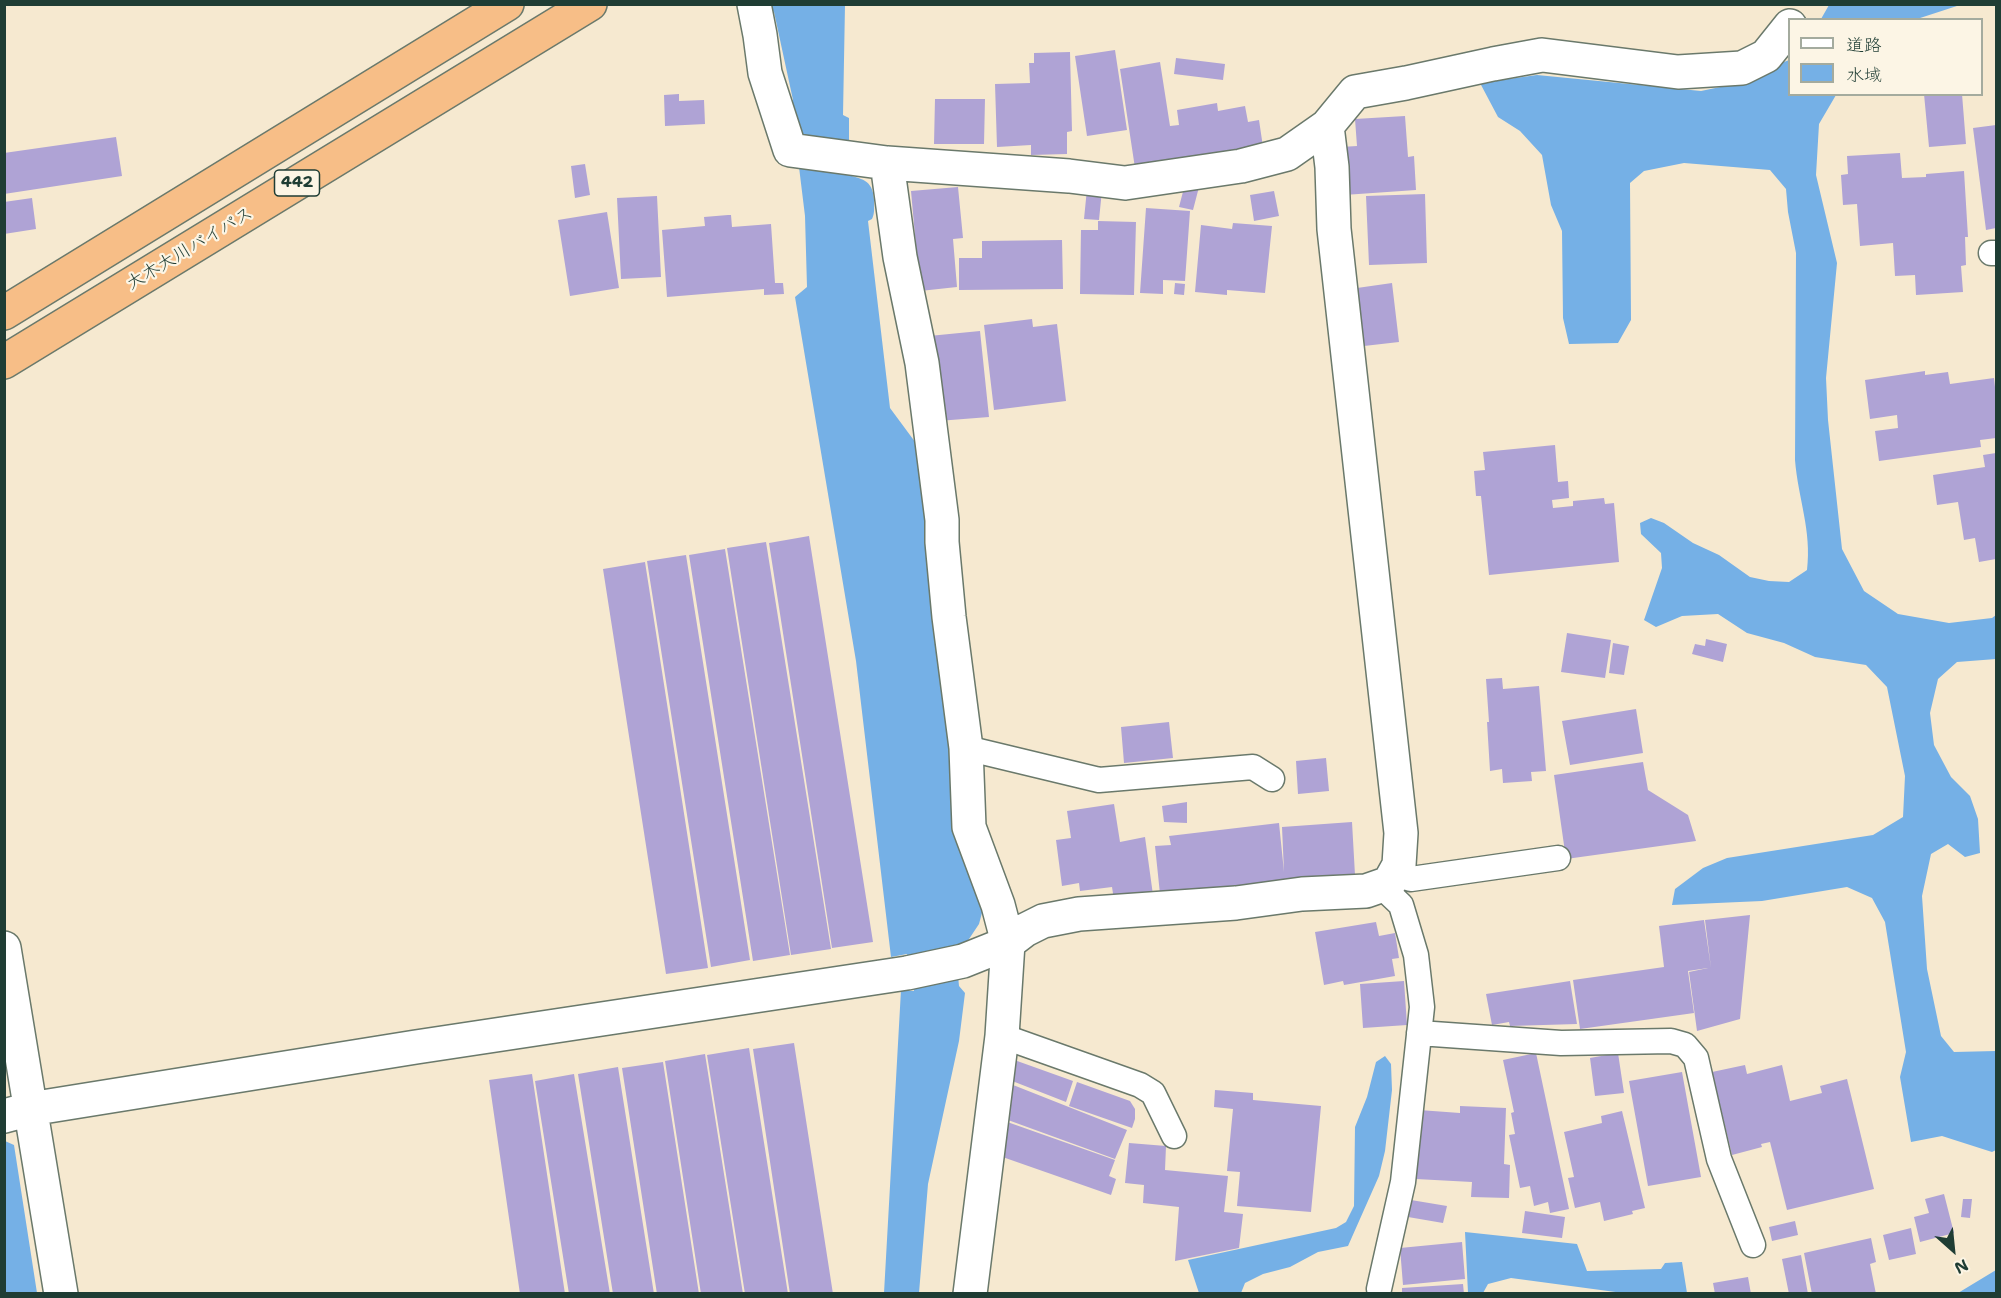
<!DOCTYPE html>
<meta charset="utf-8">
<style>
body{margin:0}
#map{position:relative;width:2001px;height:1298px;overflow:hidden;background:#f6e9d0;font-family:"Shantell Sans","Klee One",sans-serif}
canvas{display:block}
.frame{position:absolute;inset:0;border:6px solid #1f3d34;pointer-events:none}
.legend{position:absolute;left:1788px;top:18px;width:195px;height:78px;box-sizing:border-box;background:#fcf5e5;border:2px solid #a4ab9e;margin:0;padding:8px 10px;list-style:none;font-size:18px;color:#1f3d34}
.legend li{display:flex;align-items:center;gap:12px;height:30px}
.legend b{width:30px;border:2px solid #a4ab9e}
.north{position:absolute;left:1923px;top:1220px;width:60px;height:60px;-webkit-text-stroke:4px #fcf5e5;paint-order:stroke;rotate:153deg;font-size:16px;font-weight:700;line-height:24px;text-align:center;color:#1f3d34}
.north::after{content:'';display:block;margin:auto;width:21px;height:27px;background:#1f3d34;clip-path:polygon(50% 0,100% 100%,50% 72%,0 100%)}
</style>
<div id="map">
<canvas width="2001" height="1298"></canvas>
<div class="frame"></div>
<ul class="legend">
<li><b style="height:8px;background:#fff"></b>道路</li>
<li><b style="height:16px;background:#75b0e6"></b>水域</li>
</ul>
<div class="north">N</div>
</div>
<script>
const c = document.querySelector('canvas').getContext('2d');
c.lineJoin = 'round';
function fillPath(path, color) { c.fillStyle = color; c.fill(path, 'evenodd'); }
function stroke(path, color, width, dash) { c.strokeStyle = color; c.lineWidth = width; c.lineCap = dash ? 'butt' : 'round'; c.setLineDash(dash || []); c.stroke(path); }
function write(font, color, halo, rows, align = 'center') {
  c.font = font + ' "Shantell Sans","Klee One",sans-serif'; c.lineWidth = 4.5; c.setLineDash([]); c.textBaseline = 'middle'; c.strokeStyle = halo; c.fillStyle = color; for (const [text, x, y, turn = 0] of rows) {
    c.save(); c.translate(x, y); c.rotate((+turn || 0) * Math.PI / 180); c.textAlign = isNaN(turn) ? turn : align; if (halo) c.strokeText(text, 0, 0); c.fillText(text, 0, 0); c.restore();
  }
}
fillPath(new Path2D(`
 M 765,5 L 845,5 L 843,115 L 849,118 L 849,142 L 845,174 C 861,179 873,179 874,200 C 874,207 875,213 872,219 L 868,221 L 890,408 L 924,454 L 987,894 L 979,924 L 967,942 L 955,945 L 959,986 L 965,993 L 959,1041 L 928,1184 L 919,1293 L 884,1293 L 901,990 L 914,991 L 907,954 L 891,957 L 856,661 L 795,297 L 807,287 L 805,216 L 799,167 L 803,132 L 792,125 L 784,104 L 793,100 L 774,12 L 765,8 Z
 M 1829,5 L 1829,4 L 1960,5 L 1917,19 L 1821,19 Z
 M 1789,60 L 1790,94 L 1836,95 L 1819,124 L 1816,175 L 1837,263 L 1826,378 L 1828,420 L 1842,549 L 1864,591 L 1898,614 L 1949,623 L 1992,618 L 1996,615 L 1996,659 L 1957,662 L 1938,679 L 1930,713 L 1934,745 L 1951,777 L 1970,796 L 1978,819 L 1980,853 L 1965,857 L 1948,844 L 1931,854 L 1922,896 L 1927,969 L 1941,1036 L 1954,1052 L 1996,1051 L 1996,1150 L 1992,1152 L 1942,1136 L 1911,1142 L 1900,1077 L 1906,1052 L 1885,922 L 1872,898 L 1847,887 L 1762,901 L 1672,905 L 1675,889 L 1703,868 L 1727,858 L 1873,835 L 1903,817 L 1905,776 L 1887,687 L 1866,665 L 1815,657 L 1784,643 L 1747,633 L 1718,614 L 1682,616 L 1656,627 L 1644,620 L 1662,568 L 1661,553 L 1641,534 L 1640,523 L 1651,518 L 1664,523 L 1693,543 L 1719,555 L 1750,577 L 1769,581 L 1789,582 L 1807,570 C 1812,531 1798,498 1795,460 L 1796,253 L 1788,212 L 1786,189 L 1770,170 L 1684,163 L 1644,171 L 1630,183 L 1631,320 L 1618,343 L 1569,344 L 1563,318 L 1562,231 L 1551,205 L 1542,155 L 1520,131 L 1498,117 L 1480,83 L 1537,75 L 1701,91 L 1725,86 Z
 M 1385,1056 L 1391,1064 L 1392,1090 L 1385,1151 L 1379,1176 L 1348,1246 L 1318,1252 L 1290,1267 L 1263,1274 L 1245,1283 L 1241,1293 L 1199,1293 L 1188,1260 L 1336,1228 L 1346,1222 L 1354,1206 L 1355,1127 L 1367,1097 L 1376,1062 Z
 M 5,1141 L 14,1145 L 37,1293 L 5,1293 Z
 M 1465,1232 L 1577,1244 L 1587,1271 L 1661,1269 L 1665,1263 L 1682,1262 L 1687,1293 L 1623,1293 L 1511,1278 L 1488,1284 L 1483,1293 L 1468,1293 Z
 M 1996,1270 L 1996,1293 L 1958,1293 Z`), '#75b0e6');
fillPath(new Path2D(`
 M 1115,50 L 1127,130 L 1087,136 L 1075,56 Z
 M 1070,52 L 1072,131 L 1067,132 L 1067,154 L 1031,155 L 1031,145 L 997,147 L 995,84 L 1030,83 L 1029,63 L 1034,63 L 1034,53 Z
 M 1176,58 L 1225,64 L 1223,80 L 1174,74 Z
 M 1160,62 L 1170,126 L 1179,125 L 1177,110 L 1217,103 L 1218,111 L 1245,106 L 1248,122 L 1259,120 L 1263,147 L 1135,168 L 1120,69 Z
 M 679,94 L 679,101 L 704,100 L 705,124 L 665,126 L 664,95 Z
 M 1924,94 L 1962,94 L 1966,144 L 1929,147 Z
 M 935,99 L 985,99 L 984,144 L 934,144 Z
 M 1405,116 L 1408,157 L 1414,156 L 1416,190 L 1344,195 L 1341,147 L 1357,146 L 1355,119 Z
 M 1996,125 L 1996,228 L 1986,230 L 1973,128 Z
 M 116,137 L 122,176 L 4,194 L 4,153 Z
 M 1900,153 L 1902,178 L 1926,177 L 1926,174 L 1964,171 L 1968,237 L 1965,237 L 1966,265 L 1961,266 L 1963,292 L 1916,295 L 1915,275 L 1895,276 L 1893,243 L 1860,246 L 1857,204 L 1843,205 L 1841,175 L 1848,174 L 1847,156 Z
 M 585,164 L 590,195 L 575,198 L 571,166 Z
 M 1185,184 L 1199,187 L 1193,210 L 1179,207 Z
 M 958,187 L 963,238 L 953,239 L 957,287 L 920,291 L 911,191 Z
 M 1087,189 L 1102,190 L 1099,220 L 1084,219 Z
 M 1274,191 L 1279,216 L 1254,221 L 1250,195 Z
 M 1425,194 L 1427,263 L 1369,265 L 1366,196 Z
 M 657,196 L 661,277 L 621,279 L 617,198 Z
 M 32,198 L 36,229 L 4,234 L 4,202 Z
 M 1146,208 L 1190,211 L 1185,281 L 1163,280 L 1163,294 L 1140,293 Z
 M 607,212 L 619,288 L 570,296 L 558,220 Z
 M 728,215 L 731,215 L 732,227 L 771,224 L 775,283 L 783,283 L 784,294 L 764,295 L 764,289 L 667,297 L 662,230 L 705,226 L 704,217 Z
 M 1098,221 L 1136,222 L 1134,295 L 1080,294 L 1081,230 L 1098,230 Z
 M 1233,223 L 1272,226 L 1265,293 L 1227,290 L 1227,295 L 1195,292 L 1201,225 L 1232,229 Z
 M 1062,240 L 1063,289 L 959,290 L 959,258 L 982,258 L 982,241 Z
 M 1175,283 L 1185,284 L 1184,295 L 1174,294 Z
 M 1392,283 L 1399,342 L 1364,346 L 1357,288 Z
 M 1032,319 L 1033,327 L 1057,324 L 1066,401 L 994,410 L 984,325 Z
 M 980,331 L 989,417 L 938,421 L 929,336 Z
 M 1925,371 L 1925,375 L 1948,372 L 1950,384 L 1994,378 L 1996,396 L 1996,438 L 1980,440 L 1981,447 L 1879,461 L 1875,431 L 1898,428 L 1897,415 L 1870,419 L 1865,380 Z
 M 1555,445 L 1558,482 L 1568,481 L 1569,498 L 1552,500 L 1553,508 L 1573,506 L 1573,501 L 1604,498 L 1605,504 L 1614,503 L 1619,562 L 1489,575 L 1481,496 L 1476,496 L 1474,471 L 1485,470 L 1483,452 Z
 M 1996,453 L 1996,559 L 1979,562 L 1975,538 L 1964,540 L 1958,502 L 1937,505 L 1933,475 L 1985,467 L 1983,455 Z
 M 809,536 L 873,942 L 832,948 L 769,543 Z
 M 766,542 L 831,949 L 791,955 L 727,548 Z
 M 725,549 L 790,955 L 753,961 L 689,555 Z
 M 686,555 L 750,960 L 711,967 L 647,561 Z
 M 645,562 L 708,968 L 666,974 L 603,569 Z
 M 1567,633 L 1611,640 L 1605,678 L 1561,672 Z
 M 1706,639 L 1727,644 L 1723,662 L 1692,654 L 1695,644 L 1705,646 Z
 M 1613,643 L 1629,646 L 1624,675 L 1609,673 Z
 M 1502,678 L 1503,689 L 1539,686 L 1546,771 L 1531,772 L 1532,781 L 1503,783 L 1502,769 L 1490,771 L 1487,722 L 1489,722 L 1486,679 Z
 M 1636,709 L 1643,753 L 1570,765 L 1562,721 Z
 M 1169,722 L 1173,758 L 1124,763 L 1121,727 Z
 M 1326,758 L 1329,791 L 1298,794 L 1296,761 Z
 M 1643,762 L 1648,790 L 1688,815 L 1696,841 L 1566,859 L 1554,775 Z
 M 1187,802 L 1187,823 L 1164,822 L 1162,806 Z
 M 1114,804 L 1120,842 L 1145,837 L 1153,895 L 1114,900 L 1112,887 L 1080,891 L 1079,883 L 1062,886 L 1056,840 L 1071,838 L 1067,811 Z
 M 1352,822 L 1355,875 L 1160,894 L 1155,846 L 1171,845 L 1169,836 L 1279,823 L 1284,872 L 1282,827 Z
 M 1750,915 L 1740,1019 L 1697,1031 L 1689,972 L 1708,968 L 1688,971 L 1694,1013 L 1580,1029 L 1573,980 L 1664,967 L 1659,926 L 1704,920 L 1711,968 L 1705,920 Z
 M 1376,922 L 1379,936 L 1395,933 L 1399,958 L 1392,959 L 1395,976 L 1344,985 L 1343,981 L 1324,985 L 1315,932 Z
 M 1404,981 L 1407,1025 L 1363,1028 L 1360,984 Z
 M 1570,981 L 1577,1024 L 1510,1026 L 1509,1022 L 1492,1025 L 1486,994 Z
 M 794,1043 L 833,1294 L 790,1294 L 753,1049 Z
 M 749,1048 L 788,1294 L 745,1294 L 707,1055 Z
 M 1536,1053 L 1569,1209 L 1550,1213 L 1548,1202 L 1534,1206 L 1530,1186 L 1520,1188 L 1509,1135 L 1515,1134 L 1511,1113 L 1514,1112 L 1503,1060 Z
 M 1618,1053 L 1624,1093 L 1595,1096 L 1590,1058 Z
 M 705,1054 L 743,1294 L 701,1294 L 665,1061 Z
 M 1006,1057 L 1073,1081 L 1066,1102 L 1002,1077 Z
 M 663,1062 L 699,1294 L 657,1294 L 622,1068 Z
 M 1745,1065 L 1747,1074 L 1782,1065 L 1790,1101 L 1822,1093 L 1820,1086 L 1847,1079 L 1874,1189 L 1787,1210 L 1770,1142 L 1761,1144 L 1762,1147 L 1732,1155 L 1712,1072 Z
 M 618,1067 L 654,1294 L 613,1294 L 578,1074 Z
 M 1682,1072 L 1701,1177 L 1648,1186 L 1629,1081 Z
 M 532,1074 L 565,1294 L 520,1294 L 489,1080 Z
 M 574,1074 L 610,1294 L 569,1294 L 535,1081 Z
 M 1003,1081 L 1127,1130 L 1115,1159 L 997,1116 Z
 M 1077,1082 L 1130,1101 L 1135,1109 L 1135,1119 L 1132,1128 L 1069,1106 Z
 M 1215,1090 L 1253,1093 L 1253,1100 L 1321,1106 L 1311,1212 L 1237,1206 L 1240,1172 L 1227,1171 L 1233,1109 L 1214,1107 Z
 M 1460,1106 L 1506,1108 L 1504,1164 L 1510,1165 L 1509,1198 L 1471,1197 L 1472,1182 L 1416,1179 L 1419,1110 L 1460,1113 Z
 M 1622,1111 L 1645,1208 L 1632,1211 L 1633,1214 L 1604,1221 L 1600,1202 L 1575,1208 L 1568,1178 L 1574,1177 L 1564,1132 L 1602,1123 L 1601,1116 Z
 M 996,1118 L 1115,1160 L 1109,1176 L 1116,1179 L 1111,1195 L 994,1154 Z
 M 1129,1143 L 1166,1146 L 1165,1170 L 1228,1176 L 1224,1212 L 1243,1214 L 1239,1248 L 1175,1261 L 1179,1207 L 1143,1203 L 1144,1185 L 1125,1183 Z
 M 1944,1194 L 1954,1233 L 1920,1242 L 1914,1217 L 1929,1213 L 1925,1199 Z
 M 1963,1199 L 1972,1199 L 1970,1218 L 1961,1217 Z
 M 1411,1200 L 1447,1206 L 1443,1223 L 1408,1217 Z
 M 1525,1211 L 1565,1217 L 1562,1238 L 1522,1233 Z
 M 1795,1221 L 1798,1235 L 1772,1241 L 1769,1227 Z
 M 1911,1228 L 1916,1254 L 1889,1260 L 1883,1235 Z
 M 1871,1238 L 1876,1262 L 1870,1264 L 1876,1294 L 1812,1294 L 1804,1253 Z
 M 1462,1242 L 1465,1279 L 1403,1285 L 1400,1248 Z
 M 1801,1255 L 1808,1294 L 1789,1294 L 1782,1259 Z
 M 1748,1277 L 1751,1294 L 1715,1294 L 1713,1283 Z
 M 1463,1284 L 1464,1294 L 1402,1294 L 1402,1288 Z`), '#afa3d5');
const service = new Path2D(`
 M 1991,253 L 1996,253
 M 966,748 L 1099,780 L 1253,767 L 1272,779
 M 1394,874 L 1411,879 L 1558,858
 M 1419,1033 L 1561,1043 L 1671,1041 L 1685,1045 L 1696,1058 L 1719,1159 L 1753,1245
 M 1002,1036 L 1140,1085 L 1153,1093 L 1174,1136
 M 1379,1289 L 1403,1182 L 1422,1007 L 1416,955 L 1401,905 L 1381,886`);
const minor = new Path2D(`
 M 754,4 L 760,35 L 765,73 L 790,150 L 887,163 L 1069,176 L 1125,183 L 1241,166 L 1287,154 L 1327,126 L 1355,92 L 1406,83 L 1493,64 L 1542,55 L 1678,72 L 1742,68 L 1766,56 L 1790,26
 M 887,163 L 900,257 L 922,363 L 942,520 L 942,542 L 949,617 L 966,748 L 969,827 L 998,905 L 1008,943 L 1002,1036 L 970,1294
 M 4,948 L 61,1294
 M 4,1116 L 30,1109 L 416,1047 L 907,973 L 963,961 L 1008,943 L 1025,930 L 1043,921 L 1079,914 L 1236,903 L 1302,894 L 1366,891 L 1389,883 L 1399,865 L 1401,833 L 1334,229 L 1332,167 L 1327,126`);
const trunk = new Path2D(`
 M 4,313 L 507,4
 M 4,362 L 590,4`);
stroke(service, '#6a796b', 27);
stroke(minor, '#6a796b', 36);
stroke(trunk, '#6a796b', 36);
stroke(service, '#fff', 24);
stroke(minor, '#fff', 33);
stroke(trunk, '#f7be87', 33);
for (const [x, y, w] of [
 [297,183,45]
]) { const box = new Path2D(); box.roundRect(x - w / 2, y - 13, w, 26, 4.5); c.fillStyle = '#fcf5e5'; c.fill(box); stroke(box, '#1f3d34', 1.5); }
write('bold 16px', '#1f3d34', null, [
 ["442",297,183]
]);
write('18px', '#1f3d34', '#fcf5e5', [
 ["大木大川バイパス",190,249,-31]
]);
</script>
